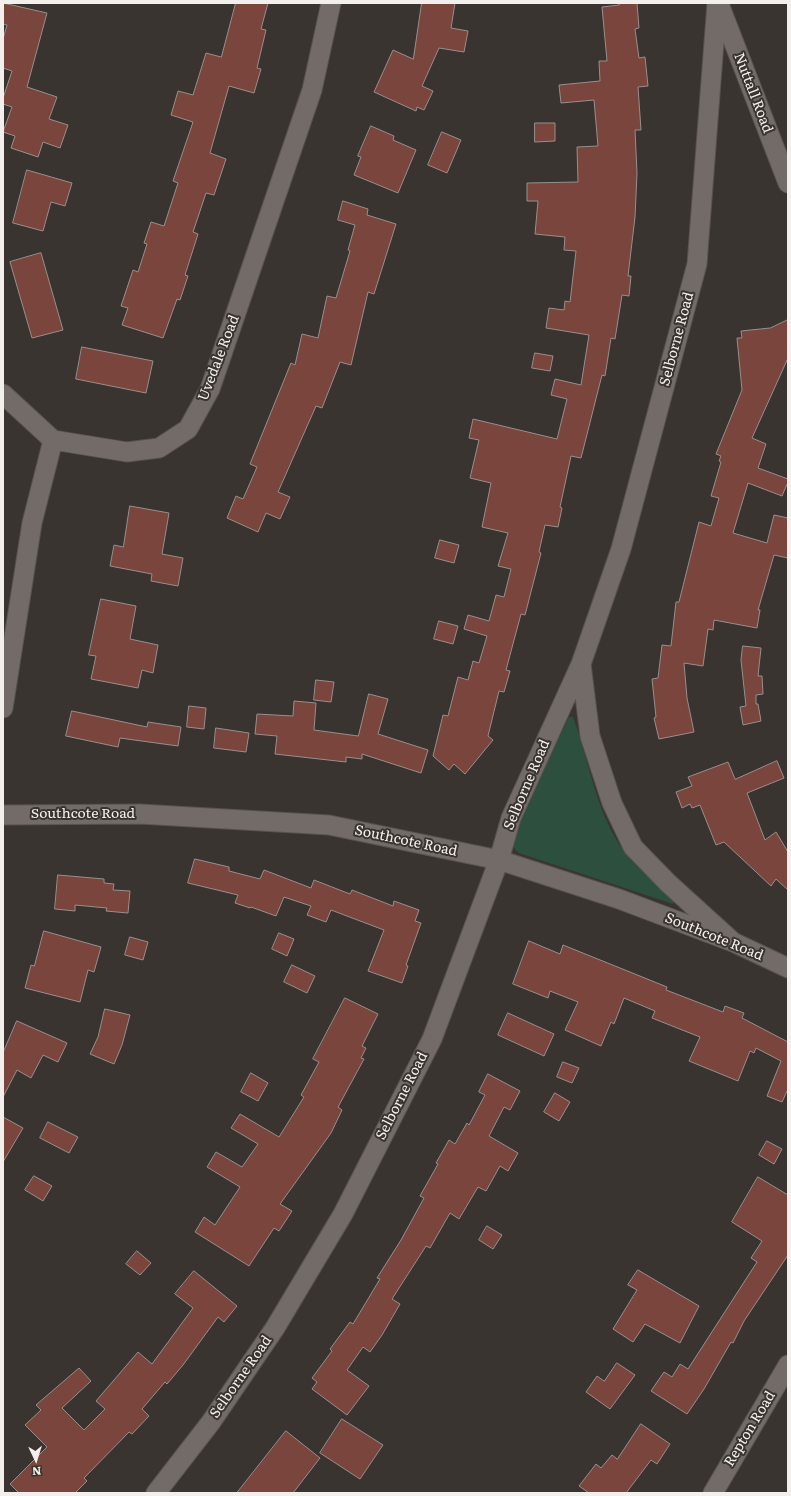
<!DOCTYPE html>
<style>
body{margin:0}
#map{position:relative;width:791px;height:1496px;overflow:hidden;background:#3a3430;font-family:Literata,serif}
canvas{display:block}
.frame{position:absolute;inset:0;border:4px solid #f3efec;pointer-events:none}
.north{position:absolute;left:16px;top:1440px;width:40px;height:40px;-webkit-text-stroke:3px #3a3430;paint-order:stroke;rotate:176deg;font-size:11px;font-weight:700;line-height:16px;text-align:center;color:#f3efec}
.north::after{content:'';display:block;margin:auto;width:14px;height:18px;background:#f3efec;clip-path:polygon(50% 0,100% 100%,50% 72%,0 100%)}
</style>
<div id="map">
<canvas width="791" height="1496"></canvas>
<div class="frame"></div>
<div class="north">N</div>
</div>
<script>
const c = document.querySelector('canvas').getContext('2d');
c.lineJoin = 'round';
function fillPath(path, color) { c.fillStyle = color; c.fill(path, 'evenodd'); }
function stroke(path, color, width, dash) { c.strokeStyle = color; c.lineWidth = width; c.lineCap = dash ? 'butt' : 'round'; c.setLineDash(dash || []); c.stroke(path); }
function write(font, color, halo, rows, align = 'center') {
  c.font = font + ' Literata,serif'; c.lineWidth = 4; c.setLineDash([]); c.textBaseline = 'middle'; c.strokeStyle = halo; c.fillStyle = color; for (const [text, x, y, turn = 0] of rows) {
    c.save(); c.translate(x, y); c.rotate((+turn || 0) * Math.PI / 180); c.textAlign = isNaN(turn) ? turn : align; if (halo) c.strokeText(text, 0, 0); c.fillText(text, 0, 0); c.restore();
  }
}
fillPath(new Path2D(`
 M 569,717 L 573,717 C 590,763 596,815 626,854 C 639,871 657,884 673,898 L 673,904 L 519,853 L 513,847 L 513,833 Z`), '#2c4f3e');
const building = new Path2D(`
 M 3,3 L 47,13 L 27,87 L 57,97 L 49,119 L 68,125 L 60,148 L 43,142 L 38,157 L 11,148 L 15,136 L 3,132 L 12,107 L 3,104 L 3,98 L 12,71 L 3,68 L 3,39 L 7,25 L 3,24 Z
 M 236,3 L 268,3 L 261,29 L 266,30 L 257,68 L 261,69 L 254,93 L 229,86 L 210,153 L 226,159 L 214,195 L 206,193 L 193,232 L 198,234 L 185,275 L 188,276 L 180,300 L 177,299 L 163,338 L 122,325 L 128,308 L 121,306 L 133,270 L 138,272 L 147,244 L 144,243 L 151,222 L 164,226 L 178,183 L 173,181 L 193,122 L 171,115 L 178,91 L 193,95 L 206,53 L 221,57 Z
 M 422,3 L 455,3 L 451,28 L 468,31 L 464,52 L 439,48 L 422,86 L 433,91 L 424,110 L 417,107 L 416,111 L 374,92 L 393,50 L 413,59 Z
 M 618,3 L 637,3 L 639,28 L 635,29 L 639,58 L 645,57 L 648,86 L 638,87 L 641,130 L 635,130 L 637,173 L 635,217 L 628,276 L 631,276 L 629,296 L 622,295 L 615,339 L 611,338 L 605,376 L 602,375 L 581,458 L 571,456 L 560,507 L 562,508 L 558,527 L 545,525 L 539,552 L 541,553 L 525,615 L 521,614 L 506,670 L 510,671 L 504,692 L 499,691 L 488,736 L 493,740 L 465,774 L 454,764 L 449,770 L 433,756 L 443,715 L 448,716 L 458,677 L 468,680 L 473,661 L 479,663 L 487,636 L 464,629 L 468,615 L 489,621 L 496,595 L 504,597 L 511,569 L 498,566 L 508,533 L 482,527 L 491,483 L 470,478 L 479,440 L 469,438 L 473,419 L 557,439 L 567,399 L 551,395 L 555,379 L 581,385 L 589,335 L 546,328 L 549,308 L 564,310 L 565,301 L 570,302 L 576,251 L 564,250 L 565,237 L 535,234 L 538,201 L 527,201 L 527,183 L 578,182 L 577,147 L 598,146 L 594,100 L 561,103 L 559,85 L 600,81 L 599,61 L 607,61 L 602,7 L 619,5 Z
 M 535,123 L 555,123 L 555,141 L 535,142 Z
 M 371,126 L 394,136 L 393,140 L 416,150 L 398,193 L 354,175 L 361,157 L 358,156 Z
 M 442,132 L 461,140 L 447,173 L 428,165 Z
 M 27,170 L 72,183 L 65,206 L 51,202 L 43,231 L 13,223 Z
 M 343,201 L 368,209 L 367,215 L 396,224 L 374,294 L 368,292 L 351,365 L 340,362 L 322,408 L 316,406 L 278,492 L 290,497 L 280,519 L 266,513 L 258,532 L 227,518 L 236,496 L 243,499 L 257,467 L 250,464 L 291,363 L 295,365 L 302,334 L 318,338 L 327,296 L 336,298 L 350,251 L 348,250 L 355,225 L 338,220 Z
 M 41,253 L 63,330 L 32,338 L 10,262 Z
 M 788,320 L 788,358 L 752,438 L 766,444 L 758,468 L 788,479 L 788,482 L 782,496 L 748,483 L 733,533 L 767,543 L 774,515 L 788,518 L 788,558 L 774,555 L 758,610 L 760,610 L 757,628 L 714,620 L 713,630 L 708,629 L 703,666 L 684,663 L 687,698 L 694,732 L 659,739 L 654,718 L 656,717 L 652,679 L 658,678 L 662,645 L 671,646 L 676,602 L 679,602 L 699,522 L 711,526 L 719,498 L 711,496 L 721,462 L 719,461 L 721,456 L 716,454 L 742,390 L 737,338 L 742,338 L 741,331 L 770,328 Z
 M 82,347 L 153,361 L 146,393 L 76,379 Z
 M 535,353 L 553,356 L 550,371 L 532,368 Z
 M 130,506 L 169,513 L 162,554 L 183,558 L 178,586 L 151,581 L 152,574 L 110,566 L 114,545 L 123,547 Z
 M 440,540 L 459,545 L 454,563 L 435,558 Z
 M 101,599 L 136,606 L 130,639 L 158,645 L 153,673 L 142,670 L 138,688 L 91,679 L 96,656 L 89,655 Z
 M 439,621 L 458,626 L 453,644 L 434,639 Z
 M 743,646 L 761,648 L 758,676 L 762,676 L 763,694 L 756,695 L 756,704 L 758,704 L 761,721 L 743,725 L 740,707 L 746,706 L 741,660 Z
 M 316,680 L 334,682 L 331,702 L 314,700 Z
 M 369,694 L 388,699 L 378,734 L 428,750 L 421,773 L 362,754 L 362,759 L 346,757 L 346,762 L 275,754 L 277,736 L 255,734 L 257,714 L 293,716 L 294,701 L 316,703 L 314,730 L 358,736 Z
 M 189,706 L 206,708 L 204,729 L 187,727 Z
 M 72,711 L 147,727 L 148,722 L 181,727 L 178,746 L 120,738 L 118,747 L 66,736 Z
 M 216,728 L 249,733 L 246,752 L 214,748 Z
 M 777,761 L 784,778 L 747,793 L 765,840 L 776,832 L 788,852 L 788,890 L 776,879 L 771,886 L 724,842 L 716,845 L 700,805 L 692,808 L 690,804 L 682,808 L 676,792 L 692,786 L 688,777 L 728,762 L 735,779 Z
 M 195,859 L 229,867 L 229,871 L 260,879 L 264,870 L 311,888 L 314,880 L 350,894 L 352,890 L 393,906 L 394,901 L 419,910 L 415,921 L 421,923 L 406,965 L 408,966 L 402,983 L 368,971 L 384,930 L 331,910 L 326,922 L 307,915 L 311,906 L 284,897 L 276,916 L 251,907 L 250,908 L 235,903 L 238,895 L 188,883 Z
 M 58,875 L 104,879 L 104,883 L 114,884 L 113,890 L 130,891 L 128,913 L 106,911 L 107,908 L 75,905 L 75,911 L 55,909 Z
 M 44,931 L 101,947 L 94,972 L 88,970 L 80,1002 L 25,988 L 31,965 L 34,966 Z
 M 279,933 L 294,939 L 287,956 L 272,949 Z
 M 130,937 L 148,942 L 143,960 L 125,955 Z
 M 529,941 L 560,954 L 563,945 L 667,987 L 666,990 L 723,1012 L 725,1006 L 744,1013 L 742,1018 L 788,1042 L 788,1089 L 782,1102 L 767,1096 L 781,1061 L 756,1048 L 754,1053 L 750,1051 L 738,1081 L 689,1061 L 700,1037 L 652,1018 L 655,1011 L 624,998 L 614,1024 L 611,1022 L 601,1046 L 565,1030 L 578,1002 L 550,991 L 548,998 L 513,984 Z
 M 292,965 L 315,976 L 307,993 L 284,982 Z
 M 345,998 L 378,1014 L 362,1046 L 366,1048 L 361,1058 L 364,1059 L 338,1107 L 342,1110 L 331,1133 L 280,1204 L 292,1211 L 279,1231 L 274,1228 L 249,1266 L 195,1232 L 204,1217 L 215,1225 L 240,1187 L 207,1167 L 216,1152 L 242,1167 L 258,1144 L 231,1128 L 240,1114 L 279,1137 L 304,1097 L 301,1095 L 319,1062 L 313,1059 Z
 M 105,1009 L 130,1015 L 122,1045 L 114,1064 L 90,1054 L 98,1037 Z
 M 508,1013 L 554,1034 L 544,1056 L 498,1035 Z
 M 17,1021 L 67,1043 L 58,1062 L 43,1055 L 31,1078 L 17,1070 L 3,1097 L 3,1053 Z
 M 563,1062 L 579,1068 L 572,1083 L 557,1077 Z
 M 251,1073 L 268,1083 L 258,1101 L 241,1092 Z
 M 488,1074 L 520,1091 L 510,1110 L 504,1107 L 489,1136 L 518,1153 L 508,1171 L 500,1166 L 486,1191 L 478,1187 L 459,1219 L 450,1213 L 430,1248 L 426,1246 L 392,1299 L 400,1304 L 382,1335 L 370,1352 L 363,1347 L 347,1370 L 369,1386 L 347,1415 L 312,1389 L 317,1382 L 312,1378 L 332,1351 L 330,1349 L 350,1322 L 353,1324 L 380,1279 L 377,1278 L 401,1240 L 424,1198 L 420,1196 L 438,1164 L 436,1163 L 449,1140 L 455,1144 L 467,1123 L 469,1125 L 485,1095 L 479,1092 Z
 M 555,1093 L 570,1102 L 559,1121 L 544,1112 Z
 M 3,1117 L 23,1128 L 3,1162 Z
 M 48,1122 L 78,1137 L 69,1153 L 40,1138 Z
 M 767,1141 L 782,1149 L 774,1164 L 759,1155 Z
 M 34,1176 L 52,1186 L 43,1201 L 25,1190 Z
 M 758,1177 L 788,1195 L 788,1255 L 744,1321 L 733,1343 L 731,1342 L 704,1389 L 687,1414 L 651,1391 L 664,1372 L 672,1377 L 680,1364 L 688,1369 L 757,1262 L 751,1258 L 762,1241 L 732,1222 Z
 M 487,1226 L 502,1235 L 493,1249 L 479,1240 Z
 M 137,1251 L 151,1263 L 140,1275 L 126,1264 Z
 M 638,1270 L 699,1306 L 680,1343 L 645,1324 L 633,1342 L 613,1329 L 637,1290 L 628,1285 Z
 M 194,1271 L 237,1306 L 224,1322 L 218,1317 L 183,1365 L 167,1384 L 165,1382 L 142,1409 L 149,1416 L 132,1434 L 129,1432 L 84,1478 L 87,1481 L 75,1493 L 19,1493 L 10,1484 L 47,1447 L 25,1425 L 41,1410 L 36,1405 L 79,1368 L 91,1381 L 62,1408 L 84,1430 L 105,1409 L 96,1401 L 138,1352 L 152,1364 L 193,1308 L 175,1294 Z
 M 617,1363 L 635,1375 L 610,1409 L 586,1392 L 597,1376 L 604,1381 Z
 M 342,1419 L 383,1445 L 360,1479 L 320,1453 Z
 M 641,1424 L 670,1444 L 657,1464 L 651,1460 L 626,1493 L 589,1493 L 579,1486 L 596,1464 L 601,1468 L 612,1455 L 617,1459 Z
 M 286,1431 L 320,1458 L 293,1493 L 237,1493 Z`);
fillPath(building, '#7a453c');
stroke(building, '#988f8d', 1);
const minor = new Path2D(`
 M 717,3 L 697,264 L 621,549 L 581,664 L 590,736 L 612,803 L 633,847 L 668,883 L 733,942
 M 719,4 L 788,183
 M 3,394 L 53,440
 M 3,708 L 32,523 L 53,440 L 127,452 L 159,448 L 188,429 L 210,389 L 312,90 L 331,3
 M 3,815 L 140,814 L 329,825 L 499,860 L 619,899 L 733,942 L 788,968
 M 156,1493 L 211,1422 L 275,1328 L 343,1214 L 432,1039 L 499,860 L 511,818 L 581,664
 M 713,1493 L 788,1365`);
stroke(minor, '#58534f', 21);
stroke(minor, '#726b67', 19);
write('14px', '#f3efec', '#3a3430', [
 ["Nuttall Road",753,93,69],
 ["Selborne Road",677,339,-75],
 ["Uvedale Road",219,358,-69],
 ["Selborne Road",527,785,-67],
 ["Southcote Road",83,814],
 ["Southcote Road",406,841,12],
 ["Southcote Road",714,937,22],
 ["Selborne Road",402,1096,-63],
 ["Selborne Road",241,1377,-55],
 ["Repton Road",750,1429,-59]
]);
</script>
